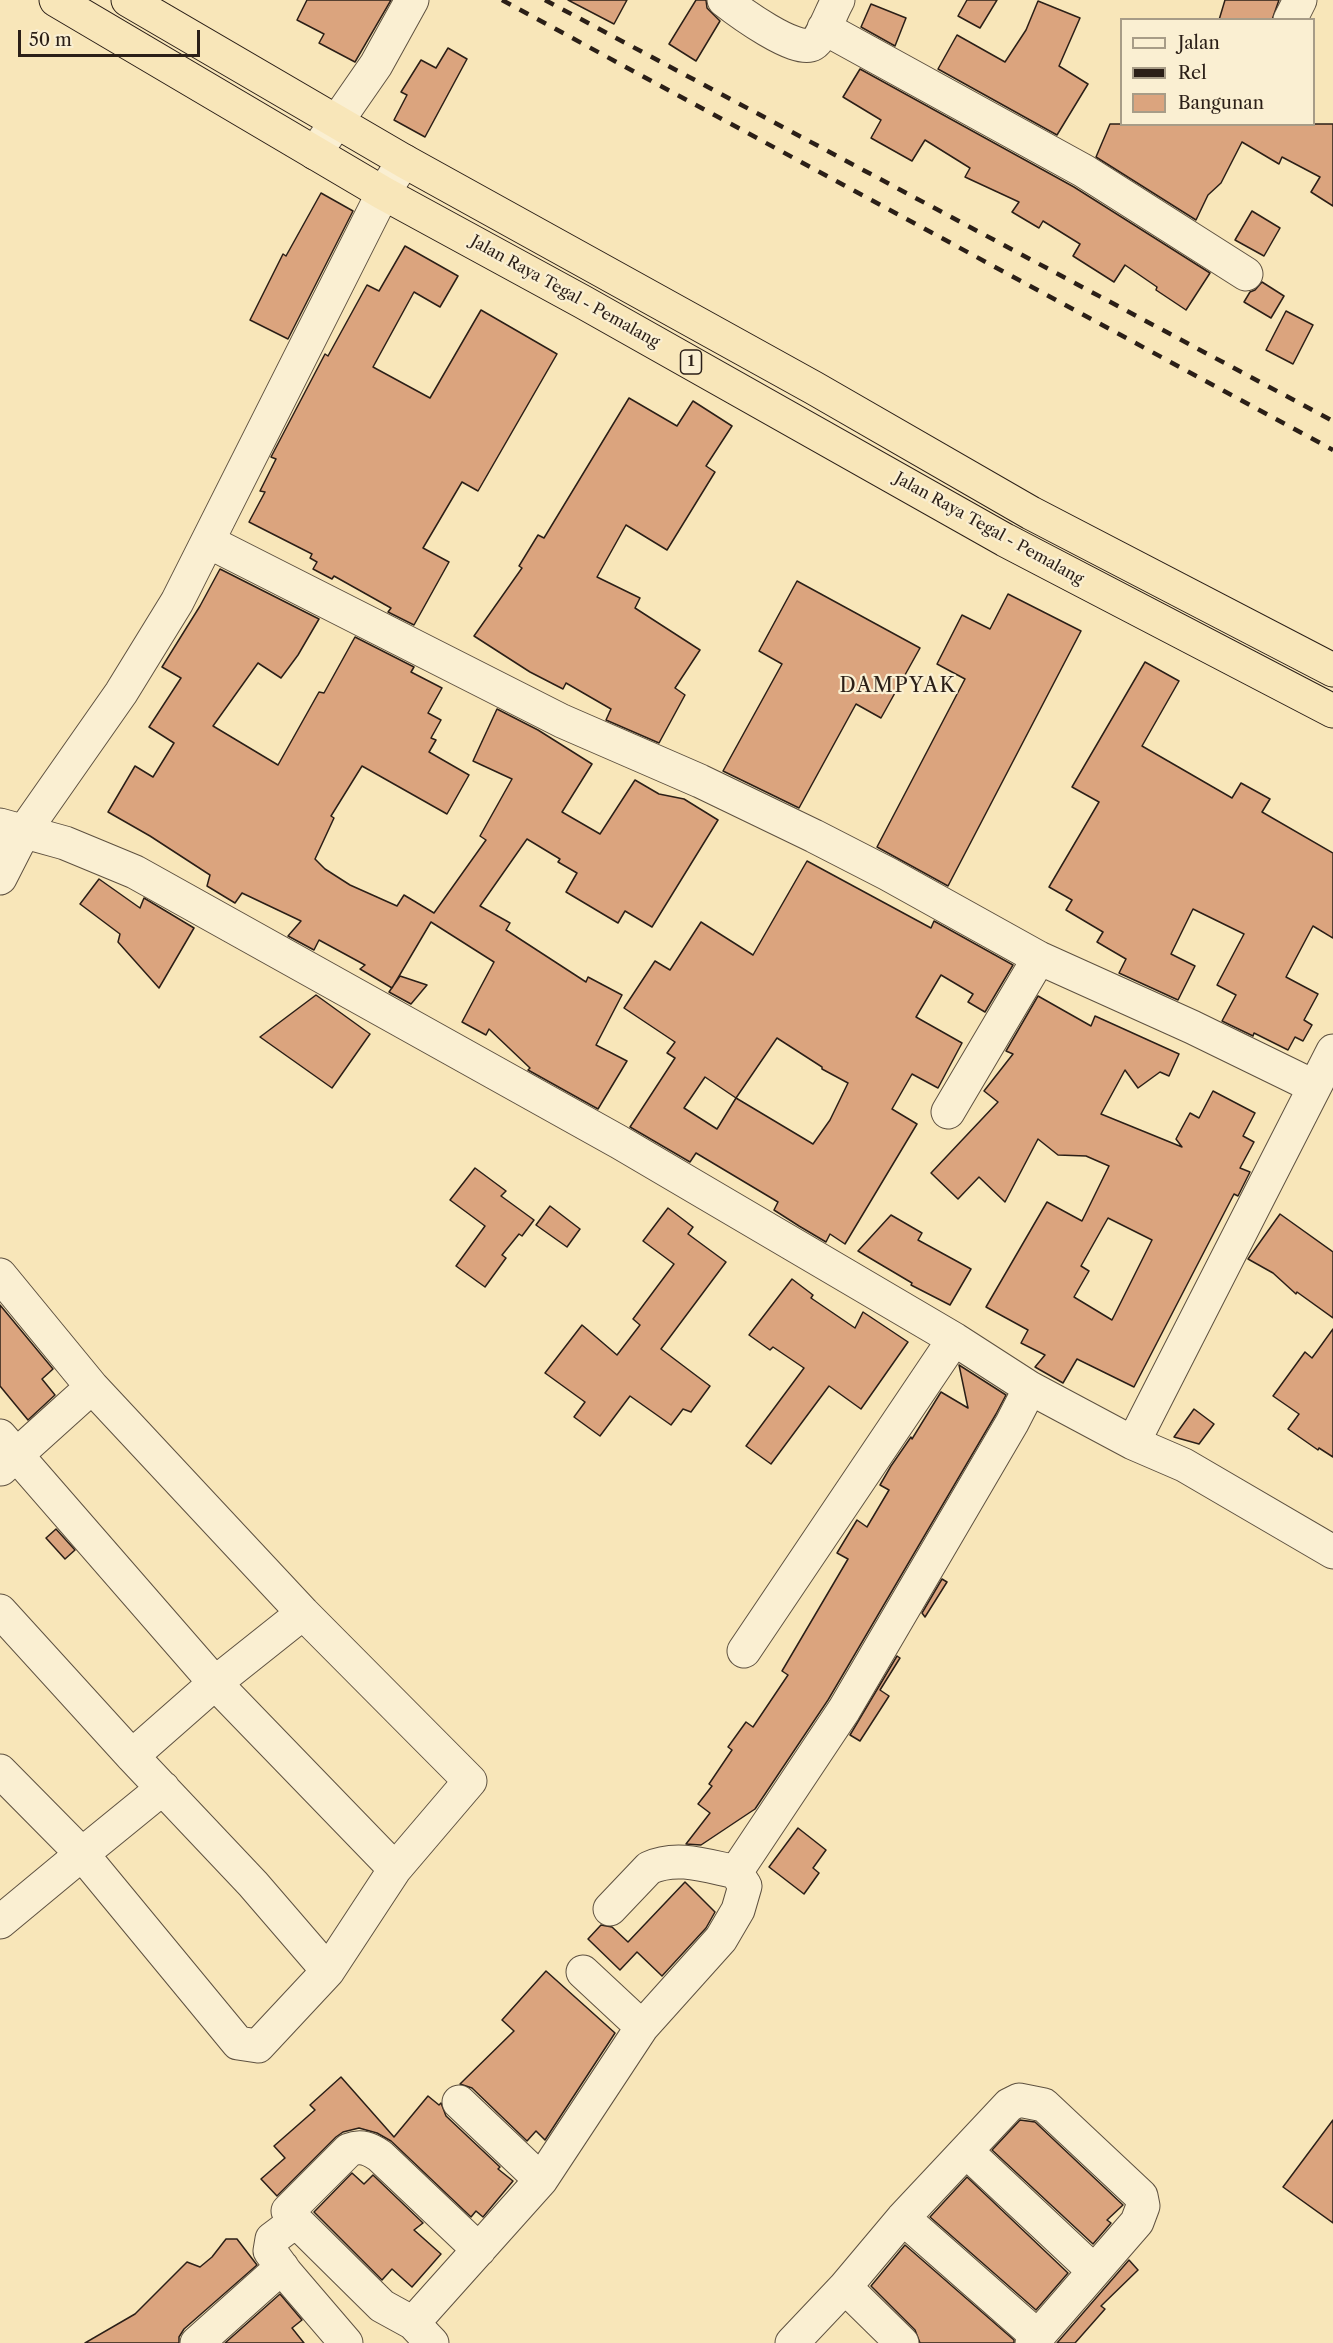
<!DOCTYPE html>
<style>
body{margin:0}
#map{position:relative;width:1333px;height:2343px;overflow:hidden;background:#f8e6b9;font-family:"Libre Caslon Text",serif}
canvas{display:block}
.legend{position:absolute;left:1120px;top:18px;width:195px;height:108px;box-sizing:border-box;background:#faefd2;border:2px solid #a79c87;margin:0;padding:8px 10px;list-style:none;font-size:18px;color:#2b1f17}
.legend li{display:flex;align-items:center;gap:12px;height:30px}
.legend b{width:30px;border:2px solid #a79c87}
.scale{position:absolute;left:18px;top:30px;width:182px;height:27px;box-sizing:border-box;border:3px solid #2b1f17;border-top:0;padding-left:8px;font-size:18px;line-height:21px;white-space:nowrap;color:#2b1f17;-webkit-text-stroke:4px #faefd2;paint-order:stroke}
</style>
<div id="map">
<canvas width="1333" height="2343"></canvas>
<ul class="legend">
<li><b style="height:8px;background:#faefd2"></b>Jalan</li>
<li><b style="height:8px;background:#2b1f17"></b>Rel</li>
<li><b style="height:16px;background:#dba47e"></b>Bangunan</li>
</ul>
<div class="scale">50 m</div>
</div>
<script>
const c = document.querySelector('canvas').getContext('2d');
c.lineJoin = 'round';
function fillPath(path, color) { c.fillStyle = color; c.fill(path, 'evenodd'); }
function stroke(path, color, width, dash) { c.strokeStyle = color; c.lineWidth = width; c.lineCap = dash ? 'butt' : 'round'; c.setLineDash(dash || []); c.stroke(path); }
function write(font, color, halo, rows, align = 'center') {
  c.font = font + ' "Libre Caslon Text",serif'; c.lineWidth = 4.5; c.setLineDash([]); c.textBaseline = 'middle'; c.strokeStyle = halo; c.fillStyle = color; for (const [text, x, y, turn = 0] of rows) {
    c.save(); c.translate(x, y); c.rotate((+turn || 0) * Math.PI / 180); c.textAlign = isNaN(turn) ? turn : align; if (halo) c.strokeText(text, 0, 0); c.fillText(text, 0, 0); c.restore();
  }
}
const building = new Path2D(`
 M 307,0 L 391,0 L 355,62 L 319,43 L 324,34 L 297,20 Z
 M 568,0 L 627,0 L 614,24 Z
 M 696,0 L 706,0 L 707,8 L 720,21 L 696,61 L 669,44 Z
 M 967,0 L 997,0 L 980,28 L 958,16 Z
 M 1225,0 L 1279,0 L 1272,20 L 1219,20 Z
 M 1038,1 L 1080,18 L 1059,66 L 1088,84 L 1057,135 L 938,69 L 957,35 L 1005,62 L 1026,30 Z
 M 871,4 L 906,18 L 895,46 L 861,27 Z
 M 448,48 L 467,59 L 425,137 L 394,120 L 407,95 L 401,92 L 421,60 L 436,68 Z
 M 860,69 L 1074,187 L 1210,273 L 1186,310 L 1156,290 L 1157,287 L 1125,265 L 1114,282 L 1073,256 L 1080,244 L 1043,221 L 1039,228 L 1012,212 L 1019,202 L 965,177 L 970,168 L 925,140 L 912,161 L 871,138 L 881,120 L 843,97 Z
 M 1110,124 L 1333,124 L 1333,206 L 1311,192 L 1320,177 L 1282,157 L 1279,164 L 1242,142 L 1221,183 L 1208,195 L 1196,220 L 1096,157 Z
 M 321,193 L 353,211 L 288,339 L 250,320 L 283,254 L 286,256 Z
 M 1252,211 L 1280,228 L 1264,256 L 1235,240 Z
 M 405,246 L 458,276 L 440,307 L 414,292 L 373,367 L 430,398 L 481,310 L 557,354 L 478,491 L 462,482 L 423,548 L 449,562 L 414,625 L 388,612 L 391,608 L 334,576 L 332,579 L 313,569 L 317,562 L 310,558 L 312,554 L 249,522 L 265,492 L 260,491 L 276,459 L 271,457 L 325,354 L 328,356 L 367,285 L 379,291 Z
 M 1262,282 L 1284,296 L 1271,318 L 1244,302 L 1250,292 L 1255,290 Z
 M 1286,311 L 1313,325 L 1293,364 L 1266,350 Z
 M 629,398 L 677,426 L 693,401 L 732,426 L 706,466 L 715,472 L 667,550 L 626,525 L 597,577 L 640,598 L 635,608 L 700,650 L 675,688 L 685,695 L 659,743 L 606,720 L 611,709 L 566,683 L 563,689 L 530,672 L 474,636 L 522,568 L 519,566 L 538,535 L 544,538 Z
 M 220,569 L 319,619 L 298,655 L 281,678 L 258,663 L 213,726 L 278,765 L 319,692 L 324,693 L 355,637 L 414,667 L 411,672 L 442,688 L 428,713 L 441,720 L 431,738 L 436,740 L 429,752 L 469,775 L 447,814 L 362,766 L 331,816 L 334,818 L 315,859 L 325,869 L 350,885 L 397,906 L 404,895 L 434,913 L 486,840 L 480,836 L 512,779 L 473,761 L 497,709 L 538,730 L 592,764 L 562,812 L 600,834 L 635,780 L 659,794 L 684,799 L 718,820 L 652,927 L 625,911 L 618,923 L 566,892 L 577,873 L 558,862 L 560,859 L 527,839 L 480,906 L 510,923 L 506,930 L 586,982 L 588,977 L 622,995 L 596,1045 L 627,1061 L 598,1109 L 528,1070 L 530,1068 L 489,1029 L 486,1035 L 462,1022 L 494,962 L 431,922 L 392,988 L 360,969 L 365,965 L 319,940 L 314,950 L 288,936 L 301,921 L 242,893 L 235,903 L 207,886 L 210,875 L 150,836 L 108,812 L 135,766 L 153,777 L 174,743 L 149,727 L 181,678 L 162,667 L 200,606 Z
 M 797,581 L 920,648 L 881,718 L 856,704 L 799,808 L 723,771 L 782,664 L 759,651 Z
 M 1008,594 L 1081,631 L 948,886 L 877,847 L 965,679 L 937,664 L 962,615 L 990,629 Z
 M 1145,662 L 1179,681 L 1142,746 L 1232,798 L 1241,783 L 1270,799 L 1262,812 L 1333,853 L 1333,938 L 1313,926 L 1286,977 L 1318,994 L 1304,1020 L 1312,1025 L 1303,1041 L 1295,1037 L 1288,1050 L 1254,1033 L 1253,1036 L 1222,1021 L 1236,995 L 1217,985 L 1244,934 L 1193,909 L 1171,954 L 1195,966 L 1178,1000 L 1119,973 L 1126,959 L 1097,942 L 1103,932 L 1066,910 L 1072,900 L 1049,887 L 1099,802 L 1072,787 Z
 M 807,861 L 931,928 L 934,921 L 1013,965 L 985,1012 L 968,1002 L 973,994 L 941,975 L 916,1017 L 962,1043 L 938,1088 L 912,1074 L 892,1109 L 917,1124 L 845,1244 L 830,1234 L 826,1242 L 799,1226 L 774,1210 L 778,1202 L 696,1153 L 690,1162 L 630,1127 L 675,1058 L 667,1053 L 675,1042 L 624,1008 L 655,961 L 670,970 L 701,922 L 753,955 ZM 777,1038 L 822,1067 L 822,1069 L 848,1083 L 830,1120 L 813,1144 L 736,1098 ZM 705,1077 L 736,1098 L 717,1129 L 684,1108 Z
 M 99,879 L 140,908 L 144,898 L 194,928 L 159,988 L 118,942 L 120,934 L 80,904 Z
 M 400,976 L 427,985 L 411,1004 L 389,992 Z
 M 316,995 L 370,1034 L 332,1088 L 260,1037 Z
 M 1038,996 L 1091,1026 L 1095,1016 L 1179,1054 L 1169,1076 L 1160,1072 L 1138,1088 L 1125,1070 L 1101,1114 L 1182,1147 L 1176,1139 L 1190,1113 L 1199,1118 L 1213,1091 L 1255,1113 L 1243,1136 L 1254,1142 L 1240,1168 L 1250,1172 L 1238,1196 L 1234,1194 L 1134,1387 L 1077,1359 L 1063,1383 L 1035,1367 L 1045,1355 L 1021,1343 L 1028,1330 L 986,1307 L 1047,1202 L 1082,1221 L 1109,1166 L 1086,1156 L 1058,1155 L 1038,1139 L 1005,1202 L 979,1177 L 958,1199 L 931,1173 L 998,1102 L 984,1091 L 1013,1054 L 1006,1051 ZM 1108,1218 L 1152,1240 L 1112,1320 L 1074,1297 L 1089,1271 L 1081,1266 Z
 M 475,1168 L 506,1191 L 501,1196 L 534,1220 L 522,1236 L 519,1234 L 502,1255 L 506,1258 L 485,1287 L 456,1266 L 485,1226 L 450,1200 Z
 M 550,1206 L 580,1229 L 567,1247 L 536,1225 Z
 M 668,1208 L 693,1227 L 688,1234 L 726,1262 L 661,1349 L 710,1386 L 691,1412 L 683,1409 L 671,1425 L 630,1396 L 600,1436 L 574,1417 L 585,1402 L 545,1373 L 582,1325 L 617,1355 L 640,1325 L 633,1319 L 674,1264 L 643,1241 Z
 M 1280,1214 L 1333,1252 L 1333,1318 L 1297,1292 L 1296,1294 L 1273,1273 L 1248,1259 Z
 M 891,1215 L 922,1233 L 918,1240 L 971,1269 L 950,1305 L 911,1285 L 912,1283 L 858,1251 Z
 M 792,1279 L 813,1295 L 811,1298 L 855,1328 L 863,1312 L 908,1342 L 861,1409 L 829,1386 L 771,1464 L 746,1446 L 804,1368 L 773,1347 L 770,1350 L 749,1335 Z
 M 0,1305 L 53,1369 L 42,1379 L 55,1395 L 28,1420 L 0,1386 Z
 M 1333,1329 L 1333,1457 L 1319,1448 L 1318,1450 L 1288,1429 L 1299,1414 L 1273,1396 L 1305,1352 L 1312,1358 Z
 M 959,1365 L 1006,1395 L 996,1414 L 828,1700 L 755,1809 L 701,1845 L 686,1844 L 710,1813 L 698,1804 L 712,1786 L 709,1784 L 732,1750 L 728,1747 L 746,1722 L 753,1727 L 788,1675 L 782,1671 L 848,1559 L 837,1553 L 857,1520 L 867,1527 L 889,1490 L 880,1485 L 891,1466 L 911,1437 L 912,1439 L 941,1392 L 968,1408 Z
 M 1194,1409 L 1214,1424 L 1199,1444 L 1174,1437 Z
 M 56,1529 L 75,1550 L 65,1559 L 46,1538 Z
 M 942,1579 L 947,1582 L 925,1617 L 922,1613 Z
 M 897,1656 L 900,1658 L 880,1690 L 889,1696 L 860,1741 L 850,1735 Z
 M 798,1828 L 826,1850 L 813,1868 L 819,1873 L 804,1894 L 769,1867 Z
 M 685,1882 L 715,1912 L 706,1928 L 662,1976 L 637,1952 L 620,1970 L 588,1939 L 601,1925 L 612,1927 L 628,1942 Z
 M 546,1971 L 615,2033 L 545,2140 L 536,2131 L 527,2141 L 472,2088 L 460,2084 L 514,2031 L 502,2020 Z
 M 341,2077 L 394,2137 L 428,2096 L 439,2105 L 441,2103 L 446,2116 L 500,2167 L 498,2169 L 513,2181 L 483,2217 L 476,2211 L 471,2217 L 391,2141 L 377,2133 L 359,2128 L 343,2132 L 336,2137 L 277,2196 L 261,2179 L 285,2158 L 274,2146 L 315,2110 L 310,2105 Z
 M 1020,2120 L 1035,2122 L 1123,2205 L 1107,2220 L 1111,2223 L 1093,2244 L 992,2150 Z
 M 1333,2120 L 1333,2223 L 1283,2187 Z
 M 352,2173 L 364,2184 L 373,2175 L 423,2223 L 414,2230 L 441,2254 L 412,2287 L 392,2269 L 382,2280 L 314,2212 Z
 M 967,2177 L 1068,2273 L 1036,2310 L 930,2217 Z
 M 226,2239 L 237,2239 L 257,2265 L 184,2329 L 179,2337 L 179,2343 L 85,2343 L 135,2314 L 187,2262 L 200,2267 L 212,2257 Z
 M 905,2245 L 1014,2340 L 1014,2343 L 920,2343 L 915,2330 L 871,2286 Z
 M 1129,2260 L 1138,2270 L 1101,2306 L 1105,2309 L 1075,2343 L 1057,2343 Z
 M 280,2294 L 302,2320 L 292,2328 L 304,2343 L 225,2343 Z`);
fillPath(building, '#dba47e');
stroke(building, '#2b1f17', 1.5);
const minor = new Path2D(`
 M 724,0 C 738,11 796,54 813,44 C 822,39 832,10 838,0
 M 1290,20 L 1300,0
 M 824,28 L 1084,171 L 1246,274
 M 315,153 L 376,65 L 412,0
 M 209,542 L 562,721 L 700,781 L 814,836 L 888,874 L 1039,958 L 1192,1027 L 1313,1086
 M 0,825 L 65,843 L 135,872 L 619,1142 L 954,1339 L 1030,1388 L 1133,1443 L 1184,1465 L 1333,1552
 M 0,878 L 23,833 L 121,693 L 177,602 L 383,193 L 404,161
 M 948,1112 L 1039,958
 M 0,1275 L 92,1387 L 303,1613 L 470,1781 L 395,1869 L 328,1971 L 253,1884 L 132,1756 L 0,1611
 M 0,1436 L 215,1683 L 395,1869
 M 1133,1443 L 1333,1051
 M 1,1469 L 92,1387
 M 744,1651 L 954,1339
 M 132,1756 L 215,1683 L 303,1613
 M 0,1771 L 82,1854 L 163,1788
 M 610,1909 L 649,1868 C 677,1855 707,1866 736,1872
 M 0,1922 L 82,1854 L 238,2043 L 258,2046 L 328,1971
 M 583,1972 L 642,2027
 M 459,2102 L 541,2180
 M 966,2151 L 1094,2271
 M 903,2218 L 1037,2336
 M 296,2221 L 272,2239 L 270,2251 L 286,2273 L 346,2343
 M 479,2250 L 380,2156 C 370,2149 361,2145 349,2150 L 288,2211 L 296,2221 L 382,2306 L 413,2323 L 541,2180 L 642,2027 L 721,1939 L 738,1910 L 745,1886 L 736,1872 L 844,1710 L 1012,1423 L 1030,1388
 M 845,2287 L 902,2343
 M 413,2323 L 432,2343
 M 197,2343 L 282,2267
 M 792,2343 L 845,2287 L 903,2218 L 1009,2105 L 1019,2100 L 1044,2105 L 1141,2196 L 1143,2206 L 1137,2222 L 1032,2343`);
const highway = new Path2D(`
 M 56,0 L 383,193 L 583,302 L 1005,540 L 1333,711
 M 128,0 L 404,161 L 814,388 L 1031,513 L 1333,670`);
stroke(minor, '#5e5140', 35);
stroke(highway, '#2b1f17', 35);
stroke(minor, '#faefd2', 33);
stroke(highway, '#f8e6b9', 33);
stroke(new Path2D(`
 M 502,0 L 1333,450
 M 545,0 L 1333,421`), '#2b1f17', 4.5, [10, 10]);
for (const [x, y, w] of [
 [691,362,21]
]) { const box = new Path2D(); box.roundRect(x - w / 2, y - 12, w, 24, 4.5); c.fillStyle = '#faefd2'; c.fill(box); stroke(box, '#2b1f17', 1.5); }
write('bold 15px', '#2b1f17', null, [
 ["1",691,362]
]);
write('16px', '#2b1f17', '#faefd2', [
 ["Jalan Raya Tegal - Pemalang",565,292,29],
 ["Jalan Raya Tegal - Pemalang",989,529,29]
]);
c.letterSpacing = '1.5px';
write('20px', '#2b1f17', '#faefd2', [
 ["DAMPYAK",898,686]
]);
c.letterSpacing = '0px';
</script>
